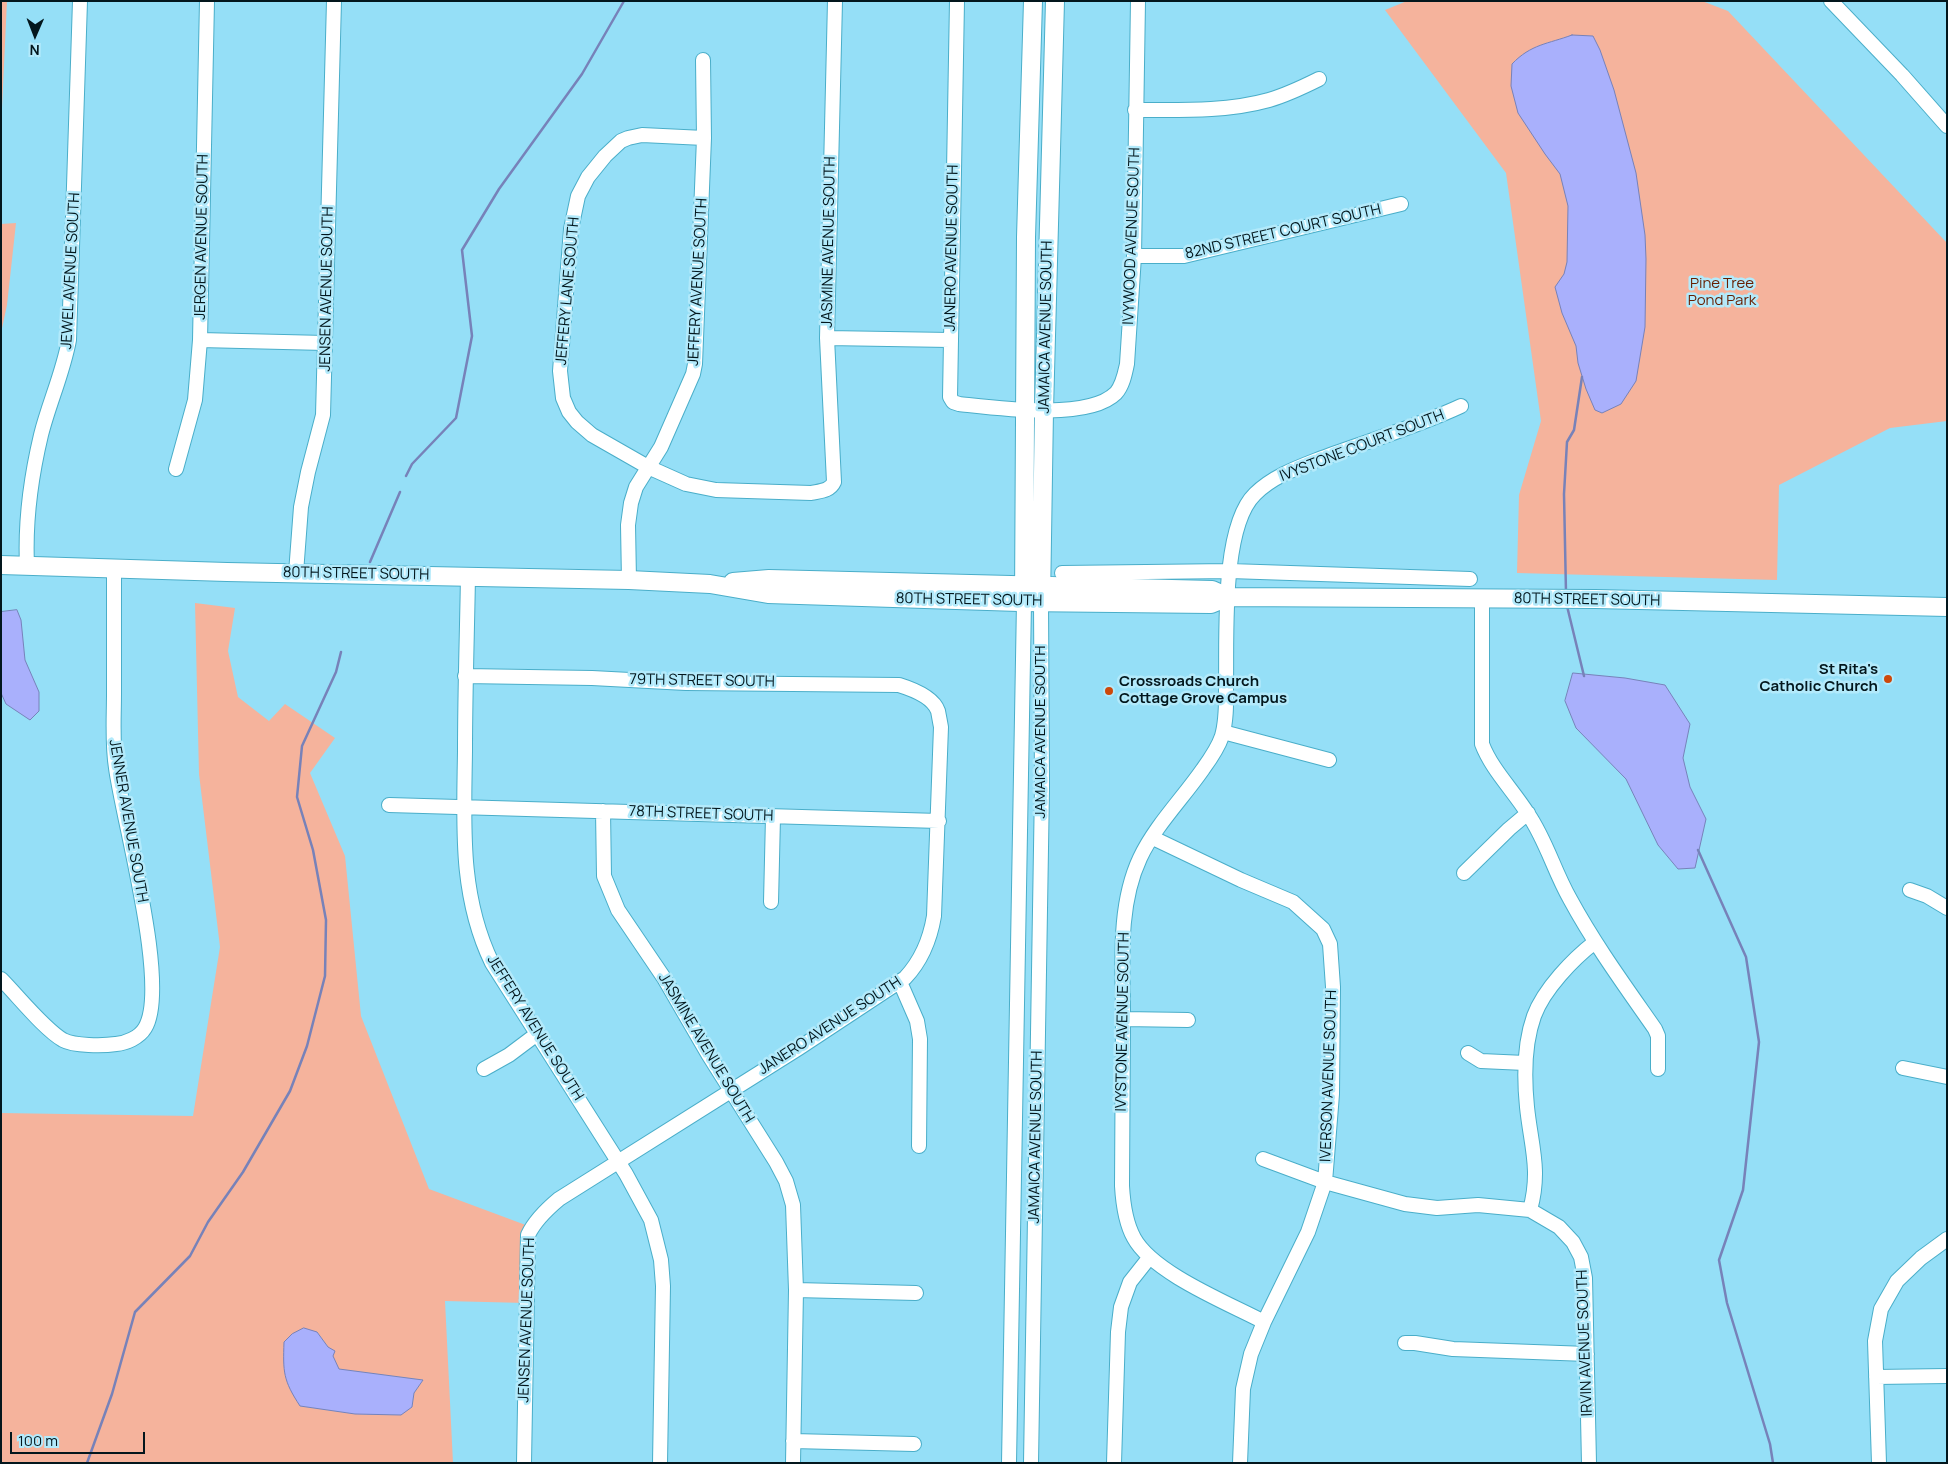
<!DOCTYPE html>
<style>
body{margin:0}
#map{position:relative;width:1948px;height:1464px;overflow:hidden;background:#95dff7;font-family:Manrope,sans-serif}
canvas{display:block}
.frame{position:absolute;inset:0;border:2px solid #03171d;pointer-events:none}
.north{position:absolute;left:10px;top:10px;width:50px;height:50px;-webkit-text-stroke:4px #b3eafb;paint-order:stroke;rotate:181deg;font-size:14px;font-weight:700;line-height:20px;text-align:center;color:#03171d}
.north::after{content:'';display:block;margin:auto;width:18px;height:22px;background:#03171d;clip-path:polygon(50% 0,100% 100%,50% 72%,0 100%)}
.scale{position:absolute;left:10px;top:1432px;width:135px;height:22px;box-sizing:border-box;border:2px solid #03171d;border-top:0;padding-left:6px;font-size:15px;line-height:18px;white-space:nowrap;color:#03171d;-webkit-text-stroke:4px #b3eafb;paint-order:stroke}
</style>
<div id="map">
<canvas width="1948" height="1464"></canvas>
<div class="frame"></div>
<div class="north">N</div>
<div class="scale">100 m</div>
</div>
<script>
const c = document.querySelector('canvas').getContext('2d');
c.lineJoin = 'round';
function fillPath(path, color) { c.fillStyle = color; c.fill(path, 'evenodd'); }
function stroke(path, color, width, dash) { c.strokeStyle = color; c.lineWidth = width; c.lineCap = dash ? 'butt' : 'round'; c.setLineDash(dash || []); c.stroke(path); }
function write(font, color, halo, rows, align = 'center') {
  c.font = font + ' Manrope,sans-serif'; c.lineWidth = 5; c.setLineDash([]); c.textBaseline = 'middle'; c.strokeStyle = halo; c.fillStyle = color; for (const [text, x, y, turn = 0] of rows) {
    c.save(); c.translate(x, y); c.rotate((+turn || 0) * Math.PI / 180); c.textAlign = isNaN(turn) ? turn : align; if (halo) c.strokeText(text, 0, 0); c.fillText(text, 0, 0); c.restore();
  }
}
fillPath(new Path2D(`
 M 1,1 L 7,1 L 1,129 Z
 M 1407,1 L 1702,1 L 1728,11 L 1947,243 L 1947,421 L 1890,428 L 1779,485 L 1777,580 L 1517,573 L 1519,495 L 1541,421 L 1506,173 L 1385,10 Z
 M 16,223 L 7,305 L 1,333 L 1,224 Z
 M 195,603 L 235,608 L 228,651 L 238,697 L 269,721 L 285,704 L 335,738 L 310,773 L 345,856 L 361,1016 L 429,1189 L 531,1227 L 526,1303 L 445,1301 L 453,1463 L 1,1463 L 1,1113 L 193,1116 L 220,947 L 199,774 ZM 317,1332 L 328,1347 L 339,1369 L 423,1380 L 414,1393 L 412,1407 L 400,1415 L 355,1414 L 300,1406 Z`), '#f5b39c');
const water = new Path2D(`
 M 1572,35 L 1593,36 L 1600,50 L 1614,90 L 1636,173 L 1645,235 L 1646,259 L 1645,327 L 1636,381 L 1621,404 L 1602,413 L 1595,410 L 1586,389 L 1578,363 L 1576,346 L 1562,313 L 1555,287 L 1564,274 L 1567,262 L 1568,206 L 1560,174 L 1545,154 L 1518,113 L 1511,86 L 1512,64 C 1531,44 1548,44 1572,35 Z
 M 17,610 L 21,620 L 25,660 L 39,692 L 39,711 L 30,720 L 6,704 L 1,693 L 1,612 Z
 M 1573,673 L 1625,678 L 1665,685 L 1690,724 L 1683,758 L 1690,787 L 1706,819 L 1695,868 L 1678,869 L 1658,845 L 1626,779 L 1576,728 L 1565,701 Z
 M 304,1328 L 317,1332 L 328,1347 L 335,1351 L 333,1356 L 339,1369 L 423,1380 L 414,1393 L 412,1407 L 401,1415 L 355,1414 L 300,1406 C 283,1380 283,1372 284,1342 L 292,1334 Z`);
fillPath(water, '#a9b0fc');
stroke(water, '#7782b9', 1);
stroke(new Path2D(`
 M 406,476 L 412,464 L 456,418 L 472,336 L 462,250 L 499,189 L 582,74 L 624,1
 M 370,562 L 400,492
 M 1566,593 L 1564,494 L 1567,442 L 1574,430 L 1582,377
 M 1567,606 L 1584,676
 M 1698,850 L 1746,957 L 1759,1042 L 1743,1190 L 1719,1260 L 1727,1303 L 1770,1444 L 1773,1463
 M 87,1463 L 112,1394 L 135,1312 L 190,1256 L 208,1222 L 243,1172 L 290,1091 L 307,1046 L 325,976 L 326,920 L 313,850 L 297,797 L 302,746 L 336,672 L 341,652`), '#7782b9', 2.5);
const minor = new Path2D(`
 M 957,1 L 950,397 L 953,402 L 959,404 C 996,408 1088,421 1116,393 C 1123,385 1125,373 1127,364 L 1134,256 L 1138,1
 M 1831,1 L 1902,75 L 1947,126
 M 1135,110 C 1180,110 1226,112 1269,100 C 1286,95 1303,87 1319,79
 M 704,138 L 642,135 L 628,138 L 621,141 L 605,156 L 588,177 L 578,196 L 571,229 L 560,371 L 563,398 L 569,412 L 577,422 L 592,435 L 648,467 L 686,484 L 716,490 L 811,493 C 820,491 830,491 834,482
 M 1134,256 L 1184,256 L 1401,204
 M 827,338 L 950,340
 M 200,340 L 325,343
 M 176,469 L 195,400 L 200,340 L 207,1
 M 834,482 L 827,338 L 835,1
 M 27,565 C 25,522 31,477 41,435 C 49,403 63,373 69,340 L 80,1
 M 296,573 L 301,507 L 308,472 L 323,415 L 334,1
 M 1062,573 L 1230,571 L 1470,579
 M 468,576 C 467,635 465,693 465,751 C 464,824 459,895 492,963 L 626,1174 L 651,1220 L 661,1260 L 663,1286 L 660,1463
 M 629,580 L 628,525 L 631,503 L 636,487 L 661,447 L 693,374 L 695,364 L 704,138 L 703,60
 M 1482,598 L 1482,744 C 1492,770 1513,790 1528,814 C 1546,840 1554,871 1570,899 C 1595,945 1625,986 1655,1029 L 1658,1036 L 1658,1069
 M 465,676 L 592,678 L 686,683 L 899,685 C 912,689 933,697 938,711 C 939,716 940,722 941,727 L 934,916 C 930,940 922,960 905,978 L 799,1048 L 559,1199 C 547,1209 535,1220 528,1235 L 524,1463
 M 1223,732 L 1329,760
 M 389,805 L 939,821
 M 603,811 L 604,876 L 618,910 L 664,978 L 708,1054 L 776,1162 L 786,1181 L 793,1205 L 796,1290 L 793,1463
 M 1153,838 L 1241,880 L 1293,902 L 1323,929 L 1330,944 L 1333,987 L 1332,1094 L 1325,1182 L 1308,1232 L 1264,1322 L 1251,1354 L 1243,1389 L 1240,1463
 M 1464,873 L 1509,829 L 1528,813
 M 1910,890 L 1927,896 L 1947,908
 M 771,902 L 773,817
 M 1,979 C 18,996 44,1029 63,1040 C 74,1046 103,1046 116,1044 C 126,1043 139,1038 145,1028 C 170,987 123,821 116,768 C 112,743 114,718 114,693 C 114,651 114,610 114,568
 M 900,982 L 917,1021 L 920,1039 L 919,1146
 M 1123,1019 L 1188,1020
 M 1468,1053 L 1481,1061 L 1525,1063
 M 1903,1068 L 1947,1077
 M 484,1069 L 509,1055 L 537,1034
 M 1263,1159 L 1325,1182 L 1405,1204 L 1437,1208 L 1478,1205 L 1530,1210 L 1559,1227 L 1573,1242 L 1581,1257 L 1585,1278 L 1589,1463
 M 1530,1210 C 1541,1170 1531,1146 1527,1107 C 1524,1077 1524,1044 1534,1016 C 1544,989 1573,959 1595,942
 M 796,1290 L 916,1293
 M 1264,1322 C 1228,1303 1153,1273 1134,1238 C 1125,1222 1123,1203 1122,1186 C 1122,1130 1123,1074 1123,1018 C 1123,966 1117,907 1140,858 C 1155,826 1183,798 1203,769 C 1211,758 1218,748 1222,736 C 1227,719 1226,700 1226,684 C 1227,637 1221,527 1255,494 C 1273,476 1299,467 1322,458 C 1368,441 1416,427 1461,406
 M 1405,1343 L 1415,1343 L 1453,1349 L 1587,1354
 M 1876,1377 L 1947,1376
 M 793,1441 L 914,1444
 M 1009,1463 L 1024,602
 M 1031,1463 L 1042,787 L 1041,602
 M 1114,1463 L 1118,1332 L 1121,1307 L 1130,1282 L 1149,1258
 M 1879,1463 L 1875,1341 L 1881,1309 L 1897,1281 L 1921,1258 L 1947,1239`);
const major = new Path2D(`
 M 1,565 L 227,572 L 629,580 L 710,584 L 768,594 L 1019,602 L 1211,604 L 1228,597 L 1595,599 L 1947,607
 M 733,582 L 769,579 L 1212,590 L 1228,597
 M 1024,602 L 1026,237 L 1033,1
 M 1041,602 L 1044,410 L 1055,1`);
stroke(minor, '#4aaec9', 16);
stroke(major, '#4aaec9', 20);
stroke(minor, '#fff', 14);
stroke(major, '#fff', 18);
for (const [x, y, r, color] of [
 [1888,679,5,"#cd480a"],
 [1109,691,5,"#cd480a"]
]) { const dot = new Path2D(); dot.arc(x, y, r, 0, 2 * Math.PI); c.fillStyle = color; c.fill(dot); stroke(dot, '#b3eafb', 2); }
write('15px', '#03171d', '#b3eafb', [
 ["82ND STREET COURT SOUTH",1283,232,-13],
 ["IVYWOOD AVENUE SOUTH",1132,236,-88],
 ["JERGEN AVENUE SOUTH",202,237,-89],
 ["JASMINE AVENUE SOUTH",829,242,-89],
 ["JANERO AVENUE SOUTH",952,248,-89],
 ["JEWEL AVENUE SOUTH",71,271,-87],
 ["JEFFERY AVENUE SOUTH",698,282,-87],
 ["JENSEN AVENUE SOUTH",327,289,-89],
 ["JEFFERY LANE SOUTH",568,291,-85],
 ["JAMAICA AVENUE SOUTH",1046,327,-89],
 ["IVYSTONE COURT SOUTH",1362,446,-21],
 ["80TH STREET SOUTH",356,574,1],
 ["80TH STREET SOUTH",969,600,1],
 ["80TH STREET SOUTH",1587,600,1],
 ["79TH STREET SOUTH",702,681,1],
 ["JAMAICA AVENUE SOUTH",1041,732,-90],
 ["78TH STREET SOUTH",701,814,2],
 ["JENNER AVENUE SOUTH",128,821,80],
 ["IVYSTONE AVENUE SOUTH",1123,1022,-89],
 ["JANERO AVENUE SOUTH",830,1026,-33],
 ["JEFFERY AVENUE SOUTH",535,1028,58],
 ["JASMINE AVENUE SOUTH",706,1048,59],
 ["IVERSON AVENUE SOUTH",1329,1076,-88],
 ["JAMAICA AVENUE SOUTH",1036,1137,-89],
 ["JENSEN AVENUE SOUTH",527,1320,-88],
 ["IRVIN AVENUE SOUTH",1585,1343,-92]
]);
write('15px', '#671e00', '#b3eafb', [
 ["Pine Tree",1722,284],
 ["Pond Park",1722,301]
]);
write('bold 15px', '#03171d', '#b3eafb', [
 ["St Rita's",1878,670],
 ["Catholic Church",1878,687],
 ["Crossroads Church",1119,682,"left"],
 ["Cottage Grove Campus",1119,699,"left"]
], 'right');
</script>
